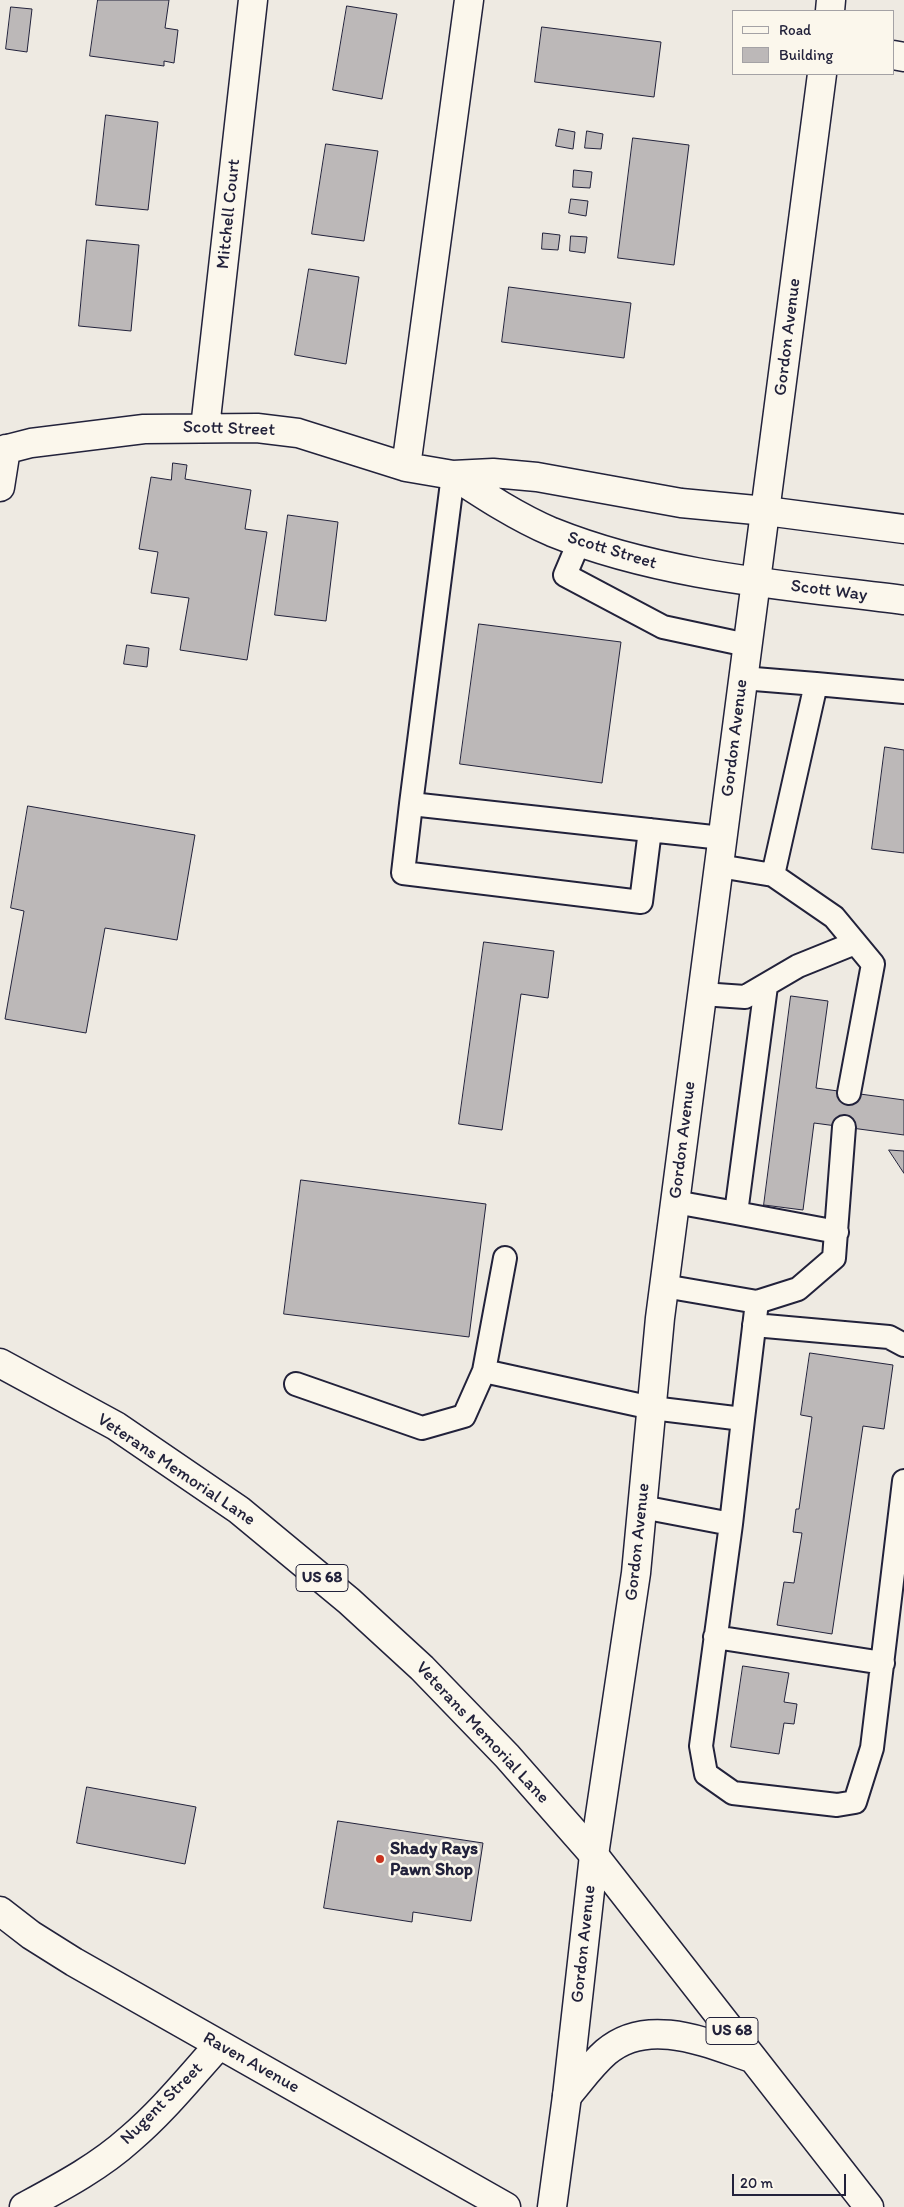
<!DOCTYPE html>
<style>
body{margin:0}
#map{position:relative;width:904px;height:2207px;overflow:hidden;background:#eeeae2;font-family:Itim,sans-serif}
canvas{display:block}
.legend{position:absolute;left:732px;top:10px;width:162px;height:65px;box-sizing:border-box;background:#fbf7ec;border:1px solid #a4a2a5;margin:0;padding:6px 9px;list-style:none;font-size:15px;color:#22223b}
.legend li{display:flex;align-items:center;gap:10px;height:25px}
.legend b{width:25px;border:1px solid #a4a2a5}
.scale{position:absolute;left:732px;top:2174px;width:114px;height:22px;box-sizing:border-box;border:2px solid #22223b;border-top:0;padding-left:6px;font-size:15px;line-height:18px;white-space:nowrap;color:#22223b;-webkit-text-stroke:4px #fbf7ec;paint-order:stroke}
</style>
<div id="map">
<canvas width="904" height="2207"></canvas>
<ul class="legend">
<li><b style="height:6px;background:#fbf7ec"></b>Road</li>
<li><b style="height:14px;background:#bcb8b8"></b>Building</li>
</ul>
<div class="scale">20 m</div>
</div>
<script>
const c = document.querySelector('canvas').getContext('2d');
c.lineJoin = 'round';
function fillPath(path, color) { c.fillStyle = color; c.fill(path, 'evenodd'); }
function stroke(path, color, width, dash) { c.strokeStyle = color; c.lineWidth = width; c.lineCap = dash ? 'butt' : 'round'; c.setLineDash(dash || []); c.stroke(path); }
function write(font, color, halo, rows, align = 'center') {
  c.font = font + ' Itim,sans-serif'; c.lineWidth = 5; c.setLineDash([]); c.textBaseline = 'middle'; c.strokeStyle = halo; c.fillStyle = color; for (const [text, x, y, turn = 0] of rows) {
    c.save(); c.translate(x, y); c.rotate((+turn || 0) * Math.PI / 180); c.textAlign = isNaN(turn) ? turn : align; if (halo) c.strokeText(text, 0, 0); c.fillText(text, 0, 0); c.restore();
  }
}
const building = new Path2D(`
 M 98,0 L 169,0 L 165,28 L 178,30 L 174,63 L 164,61 L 164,66 L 90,56 Z
 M 347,6 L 397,14 L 382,99 L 333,90 Z
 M 11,7 L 32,9 L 27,52 L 6,49 Z
 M 542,27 L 661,42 L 654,97 L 535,82 Z
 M 106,115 L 158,122 L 148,210 L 96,205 Z
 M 559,129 L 575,132 L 573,149 L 556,146 Z
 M 587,131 L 603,134 L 601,149 L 585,148 Z
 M 633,138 L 689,145 L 674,265 L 618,258 Z
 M 326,144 L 378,151 L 364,241 L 312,234 Z
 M 574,170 L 592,172 L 590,188 L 573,187 Z
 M 571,199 L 588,201 L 586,216 L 569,213 Z
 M 543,233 L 560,235 L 558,250 L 542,249 Z
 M 571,236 L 587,237 L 585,253 L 570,251 Z
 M 87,240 L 139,245 L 131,331 L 79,326 Z
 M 309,269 L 359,277 L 346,364 L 295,355 Z
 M 509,287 L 631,303 L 624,358 L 502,342 Z
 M 173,463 L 187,465 L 185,479 L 251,490 L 245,529 L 267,532 L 247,660 L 180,650 L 189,598 L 151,593 L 158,552 L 139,549 L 151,477 L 171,480 Z
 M 288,515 L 338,522 L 326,621 L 275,615 Z
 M 479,624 L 621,642 L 602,783 L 460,764 Z
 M 127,645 L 149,648 L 147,667 L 124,664 Z
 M 885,747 L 904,750 L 904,853 L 872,849 Z
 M 28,806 L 195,835 L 177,940 L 105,928 L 86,1033 L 5,1019 L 24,911 L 11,908 Z
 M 484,942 L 554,951 L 548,998 L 521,994 L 502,1130 L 459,1124 Z
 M 791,996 L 828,1001 L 816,1088 L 904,1100 L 904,1135 L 814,1123 L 803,1210 L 764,1205 Z
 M 889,1150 L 904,1151 L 904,1173 Z
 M 301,1180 L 486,1204 L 469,1337 L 284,1314 Z
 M 810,1353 L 893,1365 L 884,1429 L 863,1426 L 832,1634 L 777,1625 L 784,1582 L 794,1583 L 802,1533 L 793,1532 L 796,1509 L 799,1509 L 812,1417 L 801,1415 Z
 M 743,1666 L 789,1673 L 784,1702 L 797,1704 L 794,1724 L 784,1723 L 779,1754 L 731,1747 Z
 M 87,1787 L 196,1807 L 185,1864 L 77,1843 Z
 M 338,1821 L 483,1843 L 471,1921 L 413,1912 L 412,1922 L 324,1908 Z`);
fillPath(building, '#bcb8b8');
stroke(building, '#22223b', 1);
const service = new Path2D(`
 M 453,475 L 411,804 L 722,838
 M 579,542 L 565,575 L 663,627 L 747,645
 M 742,678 L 816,684
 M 411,804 L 403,873 L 641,902 L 650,830
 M 719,866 L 773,875 L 834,917 L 873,964 L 849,1093
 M 773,875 L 816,684 L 904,692
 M 702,994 L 745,997 L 798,966 L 855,943
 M 675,1202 L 736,1213 L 766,986
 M 736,1213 L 837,1232
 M 505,1258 L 484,1371 L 652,1408 L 743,1419 L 731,1524 L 642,1507
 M 664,1286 L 757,1302 L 743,1419
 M 757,1302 L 798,1289 L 834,1258 L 844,1127
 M 754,1325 L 889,1337 L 904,1345
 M 296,1384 L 422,1428 L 464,1416 L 484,1371
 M 731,1524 L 701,1746 L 706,1774 L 733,1793 L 837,1805 L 855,1802 L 872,1748 L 904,1481
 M 715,1637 L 883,1663`);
const minor = new Path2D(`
 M 893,55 L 904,57
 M 205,428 L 253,0
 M 0,451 L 31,443 L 144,429 L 257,428 L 298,433 L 406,467 L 453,475 L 493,473 L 537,477 L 681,503 L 766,511 L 904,529
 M 406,467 L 469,0
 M 453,475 C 485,496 517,517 552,532 C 664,577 785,585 904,600
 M 0,487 L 6,449
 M 0,1911 L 31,1935 L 74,1962 L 506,2207
 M 24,2207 C 61,2187 99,2167 130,2139 C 163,2111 190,2077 219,2045`);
const tertiary = new Path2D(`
 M 552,2207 L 567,2096 L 594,1855`);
const secondary = new Path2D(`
 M 830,11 L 831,0
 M 594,1855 L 636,1573 L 660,1318 L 822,74`);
const primary = new Path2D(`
 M 0,1363 L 116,1426 L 239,1510 L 349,1601 L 422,1668 L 507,1756 L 594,1855 L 869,2207
 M 567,2096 C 580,2081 591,2065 606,2052 C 648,2016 707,2043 752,2058`);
stroke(service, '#22223b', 26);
stroke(minor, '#22223b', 31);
stroke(tertiary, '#22223b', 31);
stroke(secondary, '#22223b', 31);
stroke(primary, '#22223b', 31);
stroke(service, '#fbf7ec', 22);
stroke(minor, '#fbf7ec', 28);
stroke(tertiary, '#fbf7ec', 28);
stroke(secondary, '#fbf7ec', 28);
stroke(primary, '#fbf7ec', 28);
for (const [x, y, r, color] of [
 [380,1859,5,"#c8321e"]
]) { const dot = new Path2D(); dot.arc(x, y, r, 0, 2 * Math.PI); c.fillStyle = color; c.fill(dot); stroke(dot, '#fbf7ec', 2); }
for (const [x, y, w] of [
 [322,1578,52],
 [732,2031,52]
]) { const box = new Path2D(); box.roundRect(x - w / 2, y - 13.5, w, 27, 4); c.fillStyle = '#fbf7ec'; c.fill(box); stroke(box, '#22223b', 1); }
write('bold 16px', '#22223b', null, [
 ["US 68",322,1578],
 ["US 68",732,2031]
]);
write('18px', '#22223b', '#fbf7ec', [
 ["Mitchell Court",229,214,-84],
 ["Gordon Avenue",788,337,-83],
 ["Scott Street",229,429,2],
 ["Scott Street",612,551,17],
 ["Scott Way",829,591,7],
 ["Gordon Avenue",735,738,-83],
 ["Gordon Avenue",683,1140,-83],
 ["Veterans Memorial Lane",176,1470,34],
 ["Gordon Avenue",638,1542,-84],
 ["Veterans Memorial Lane",482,1733,47],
 ["Gordon Avenue",584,1944,-84],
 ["Raven Avenue",251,2063,29],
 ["Nugent Street",162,2104,-45]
]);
write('bold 18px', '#22223b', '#fbf7ec', [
 ["Shady Rays",390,1849],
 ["Pawn Shop",390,1870]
], 'left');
</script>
